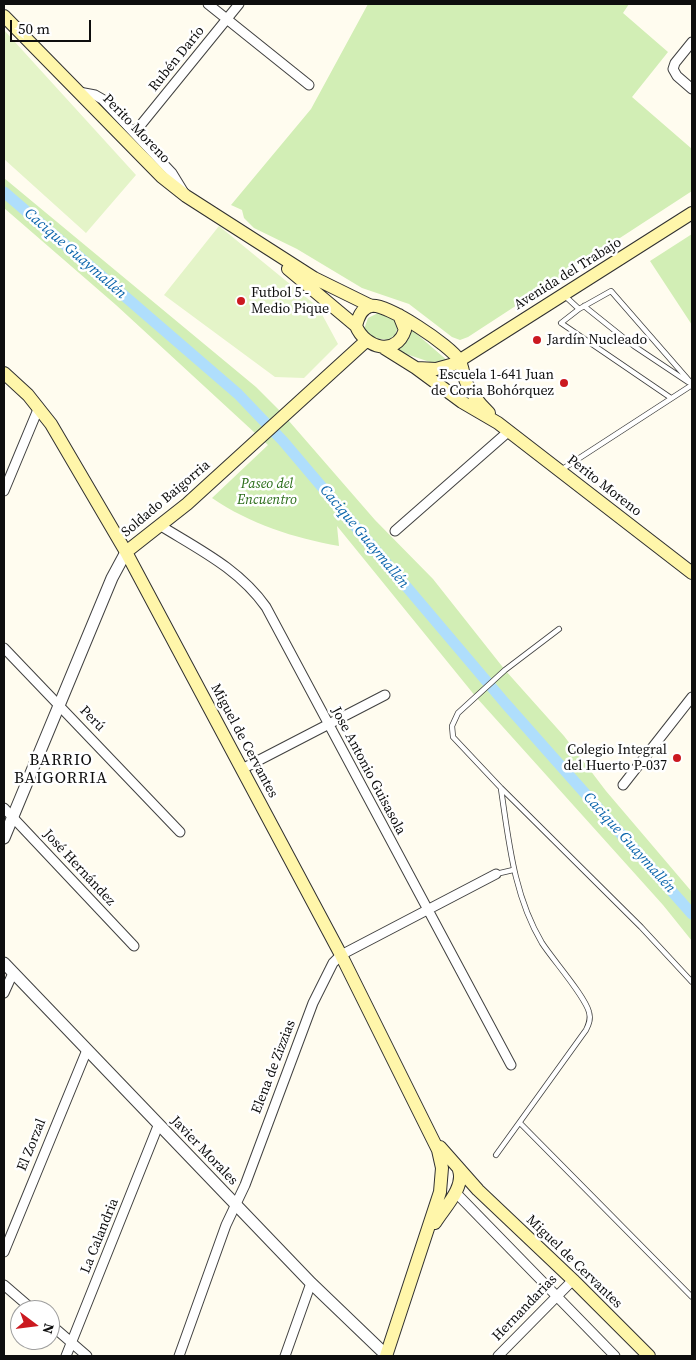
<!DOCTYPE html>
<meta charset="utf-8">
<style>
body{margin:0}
#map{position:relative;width:696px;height:1360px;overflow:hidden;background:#fffcef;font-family:"Source Serif 4",serif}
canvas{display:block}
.frame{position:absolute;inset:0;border:5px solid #0e0e0e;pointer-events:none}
.north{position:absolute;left:10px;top:1300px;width:50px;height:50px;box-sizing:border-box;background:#fff;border:1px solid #9f9f9f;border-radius:50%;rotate:105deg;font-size:14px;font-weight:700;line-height:20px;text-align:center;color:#0e0e0e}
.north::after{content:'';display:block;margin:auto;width:18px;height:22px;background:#cb1920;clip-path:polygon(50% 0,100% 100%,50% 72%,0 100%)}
.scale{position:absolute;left:10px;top:20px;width:81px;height:22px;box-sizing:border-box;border:2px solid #0e0e0e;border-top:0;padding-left:6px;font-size:15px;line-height:18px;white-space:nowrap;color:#0e0e0e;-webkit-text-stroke:4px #fff;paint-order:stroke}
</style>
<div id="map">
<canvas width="696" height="1360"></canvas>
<div class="frame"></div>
<div class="north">N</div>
<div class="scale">50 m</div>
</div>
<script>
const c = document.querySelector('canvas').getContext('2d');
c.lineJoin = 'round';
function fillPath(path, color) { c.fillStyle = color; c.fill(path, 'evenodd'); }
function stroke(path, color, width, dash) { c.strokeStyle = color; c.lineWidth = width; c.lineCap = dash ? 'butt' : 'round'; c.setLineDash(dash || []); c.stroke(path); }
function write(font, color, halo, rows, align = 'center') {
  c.font = font + ' "Source Serif 4",serif'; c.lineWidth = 5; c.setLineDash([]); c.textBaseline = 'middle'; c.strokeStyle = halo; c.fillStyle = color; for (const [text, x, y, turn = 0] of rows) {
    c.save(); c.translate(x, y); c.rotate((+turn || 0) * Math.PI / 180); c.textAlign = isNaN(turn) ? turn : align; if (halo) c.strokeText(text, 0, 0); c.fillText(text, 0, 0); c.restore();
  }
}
fillPath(new Path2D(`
 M 368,4 L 629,4 L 623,13 L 668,52 L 632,97 L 692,149 L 692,191 L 468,337 L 460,340 L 452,337 L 409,304 L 362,288 L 297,249 L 254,228 L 244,218 L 242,210 L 231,205 L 311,109 Z
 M 4,178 L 256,387 L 282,413 L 375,520 L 433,579 L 505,670 L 564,736 L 606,791 L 692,892 L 692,941 L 663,905 L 476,697 L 337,526 L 339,546 C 294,538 250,524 212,498 L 268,445 L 116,305 L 4,208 Z
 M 692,234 L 692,325 L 650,261 Z
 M 378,313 L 394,320 L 398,327 L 395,335 L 388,340 L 373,338 L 364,329 L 368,318 Z
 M 411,329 L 449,362 L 433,363 L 397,351 L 409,339 Z`), '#d2eeb5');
fillPath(new Path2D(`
 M 4,30 L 136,175 L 86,233 L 4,159 Z
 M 219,226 L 318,307 L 338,344 L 304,378 L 275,377 L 164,295 Z`), '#e4f4c8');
stroke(new Path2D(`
 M 4,192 L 238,394 L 283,441 L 505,703 L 692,914`), '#afdefc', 11);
const service = new Path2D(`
 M 565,296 L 579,309 L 611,291 L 692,384
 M 584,306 L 634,346 L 688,382
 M 579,309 L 561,323 L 671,398
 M 561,470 L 692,385
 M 559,629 L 505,670 L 458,713 L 452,726 L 453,737 L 501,788 L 641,927 L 692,982
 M 496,874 L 513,870
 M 520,1123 L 692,1297
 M 496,1155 L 586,1030 C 589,1024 591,1019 589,1012 C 585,996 553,960 542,943 C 514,896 509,843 501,789`);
const minor = new Path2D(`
 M 208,4 L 309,85
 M 692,42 L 675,63 L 673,69 L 677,76 L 692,89
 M 79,92 L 95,95 L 102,99 L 172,173 L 183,191
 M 135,132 L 239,4
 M 4,491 L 39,407
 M 161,526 C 200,550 239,569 266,607 L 511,1065
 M 395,531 L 509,431
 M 4,648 L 180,832
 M 242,769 L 385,695
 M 623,785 L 692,697
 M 4,808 L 134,946
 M 4,993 L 13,973
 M 458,1195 L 615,1356
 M 4,1252 L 87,1050
 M 4,1285 L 33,1310
 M 50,1324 L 87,1356
 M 66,1356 L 158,1126
 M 179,1356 L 226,1225 L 245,1185 L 313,1003 L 333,963 L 341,955 L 496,874
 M 285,1356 L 311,1283
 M 498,1356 L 573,1280`);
const tertiary = new Path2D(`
 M 4,838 L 112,578 L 126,552
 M 4,963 L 311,1283 L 386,1355`);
const secondary = new Path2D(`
 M 4,16 L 162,177 L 186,196 L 314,278 L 371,306
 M 288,269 L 356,326
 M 399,315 L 405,330 C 396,357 365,348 356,326 C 358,318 361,308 371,306 C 387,303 451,346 459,360 C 463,366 463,375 466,382 C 471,394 480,404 489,413
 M 384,348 L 416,368 L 462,402 L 498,423 L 692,573
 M 417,368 L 436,369 L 454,364 L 692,213
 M 4,373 L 28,395 L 51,424 L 126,552 L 341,955 L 438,1150 L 442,1168 L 440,1192 L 386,1356
 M 126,552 L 187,504 L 366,341
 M 440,1147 L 478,1190 L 573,1280 L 649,1356
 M 435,1223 C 444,1208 465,1188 459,1170`);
stroke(service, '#414141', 6);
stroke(minor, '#414141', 11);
stroke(tertiary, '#414141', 13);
stroke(secondary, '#303030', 14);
stroke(service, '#fff', 4.5);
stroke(minor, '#fff', 9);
stroke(tertiary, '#fff', 11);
stroke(secondary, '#fff6aa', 12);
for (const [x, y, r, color] of [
 [241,301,5,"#cb1920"],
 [537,340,5,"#cb1920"],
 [564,383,5,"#cb1920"],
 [677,758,5,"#cb1920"]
]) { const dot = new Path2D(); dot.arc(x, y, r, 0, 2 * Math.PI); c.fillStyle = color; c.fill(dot); stroke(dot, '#fff', 2); }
write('14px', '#0e0e0e', '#fff', [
 ["Rubén Darío",177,59,-51],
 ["Perito Moreno",136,129,46],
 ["Avenida del Trabajo",568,274,-32],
 ["Perito Moreno",604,486,38],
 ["Soldado Baigorria",166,499,-40],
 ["Perú",92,719,46],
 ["Miguel de Cervantes",244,741,62],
 ["Jose Antonio Guisasola",368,771,62],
 ["José Hernández",79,868,47],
 ["Elena de Zizzias",274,1067,-69],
 ["El Zorzal",32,1145,-68],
 ["Javier Morales",204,1151,46],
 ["La Calandria",100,1236,-68],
 ["Miguel de Cervantes",574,1262,44],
 ["Hernandarias",525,1308,-46]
]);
write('14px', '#0e0e0e', '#fff', [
 ["Futbol 5 -",251,293],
 ["Medio Pique",251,309],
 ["Jardín Nucleado",547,340],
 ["Escuela 1-641 Juan",554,375,"right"],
 ["de Coria Bohórquez",554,391,"right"],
 ["Colegio Integral",667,750,"right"],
 ["del Huerto P-037",667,766,"right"]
], 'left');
write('italic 14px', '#296c18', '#fff', [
 ["Paseo del",267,484],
 ["Encuentro",267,500]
]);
write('italic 15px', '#0b65ac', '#fff', [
 ["Cacique Guaymallén",75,254,41],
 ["Cacique Guaymallén",364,537,50],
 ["Cacique Guaymallén",629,843,48]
]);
c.letterSpacing = '1px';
write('16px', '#0e0e0e', '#fff', [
 ["BARRIO",61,761],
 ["BAIGORRIA",61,779]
]);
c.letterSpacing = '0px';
</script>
